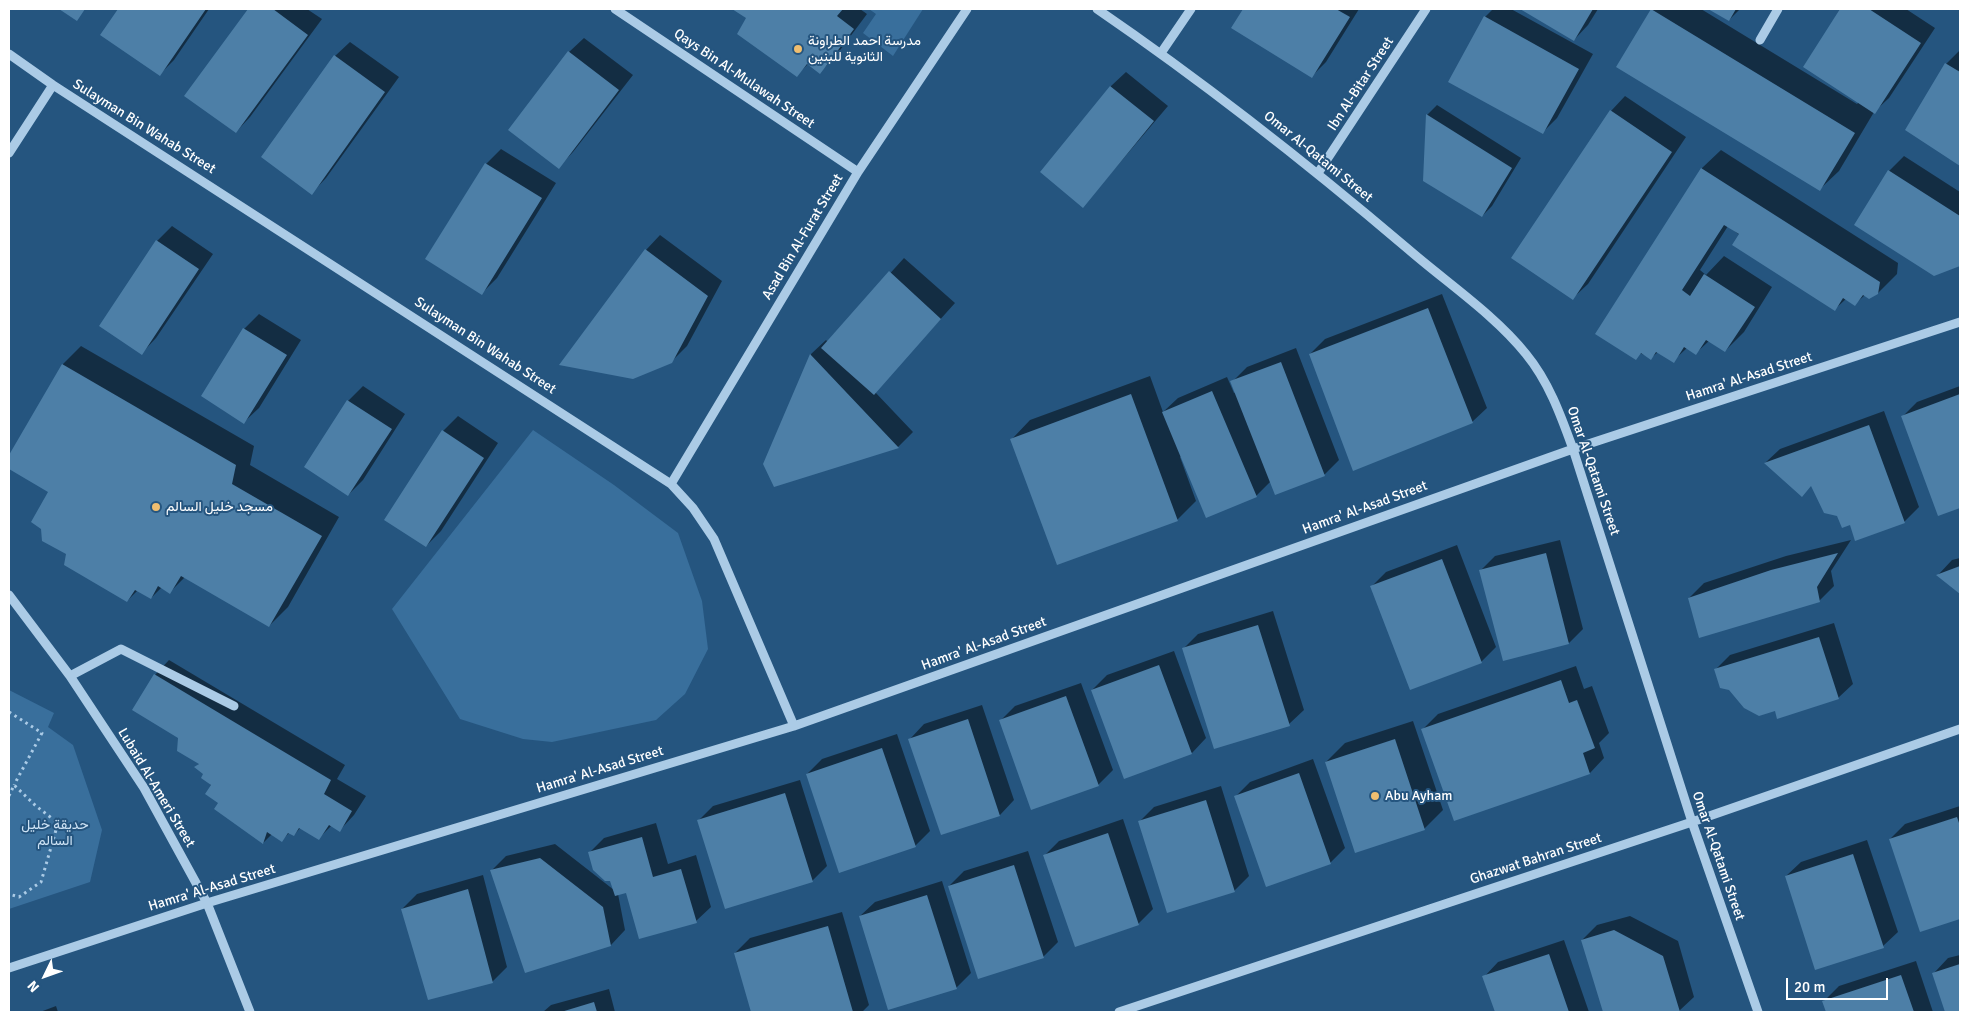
<!DOCTYPE html>
<meta charset="utf-8">
<style>
body{margin:0}
#map{position:relative;width:1969px;height:1021px;overflow:hidden;background:#25557f;font-family:Signika,sans-serif}
canvas{display:block}
.frame{position:absolute;inset:0;border:10px solid #fff;pointer-events:none}
.north{position:absolute;left:20px;top:951px;width:50px;height:50px;-webkit-text-stroke:4px #25557f;paint-order:stroke;rotate:228deg;font-size:14px;font-weight:700;line-height:20px;text-align:center;color:#fff}
.north::after{content:'';display:block;margin:auto;width:18px;height:22px;background:#fff;clip-path:polygon(50% 0,100% 100%,50% 72%,0 100%)}
.scale{position:absolute;left:1786px;top:978px;width:102px;height:22px;box-sizing:border-box;border:2px solid #fff;border-top:0;padding-left:6px;font-size:15px;line-height:18px;white-space:nowrap;color:#fff;-webkit-text-stroke:4px #25557f;paint-order:stroke}
</style>
<div id="map">
<canvas width="1969" height="1021"></canvas>
<div class="frame"></div>
<div class="north">N</div>
<div class="scale">20 m</div>
</div>
<script>
const c = document.querySelector('canvas').getContext('2d');
c.lineJoin = 'round';
function fillPath(path, color) { c.fillStyle = color; c.fill(path, 'evenodd'); }
function stroke(path, color, width, dash) { c.strokeStyle = color; c.lineWidth = width; c.lineCap = dash ? 'butt' : 'round'; c.setLineDash(dash || []); c.stroke(path); }
function write(font, color, halo, rows, align = 'center') {
  c.font = font + ' Signika,Vazirmatn,sans-serif'; c.lineWidth = 4; c.setLineDash([]); c.textBaseline = 'middle'; c.strokeStyle = halo; c.fillStyle = color; for (const [text, x, y, turn = 0] of rows) {
    c.save(); c.translate(x, y); c.rotate((+turn || 0) * Math.PI / 180); c.textAlign = isNaN(turn) ? turn : align; if (halo) c.strokeText(text, 0, 0); c.fillText(text, 0, 0); c.restore();
  }
}
fillPath(new Path2D(`
 M 869,9 L 923,9 L 893,56 L 863,33 L 876,14 Z
 M 533,430 L 614,485 L 678,533 L 702,601 L 708,649 L 685,694 L 656,720 L 552,742 L 523,739 L 460,719 L 392,609 Z
 M 9,690 L 54,713 L 48,727 L 73,745 L 102,830 L 90,882 L 9,909 Z`), '#396f9c');
fillPath(new Path2D(`
 M 120,9 L 209,9 L 174,60 L 160,74 L 102,35 Z
 M 250,9 L 307,9 L 322,19 L 250,117 L 236,132 L 186,95 Z
 M 734,9 L 860,9 L 867,14 L 835,57 L 820,72 L 809,63 L 797,75 L 747,18 Z
 M 1245,9 L 1359,9 L 1326,62 L 1312,76 L 1233,27 Z
 M 1493,9 L 1511,9 L 1593,54 L 1557,118 L 1542,133 L 1485,17 Z
 M 1522,9 L 1598,9 L 1588,25 L 1574,40 Z
 M 1652,9 L 1701,9 L 1857,104 L 1859,102 L 1804,66 L 1842,9 L 1906,9 L 1935,28 L 1889,98 L 1874,112 L 1839,171 L 1820,189 L 1618,66 Z
 M 1710,9 L 1740,9 L 1729,20 Z
 M 584,38 L 633,75 L 573,152 L 559,167 L 569,52 Z
 M 350,42 L 399,77 L 326,178 L 312,193 L 335,56 Z
 M 1960,50 L 1960,164 L 1907,130 L 1946,64 Z
 M 1126,72 L 1168,106 L 1083,206 L 1042,172 L 1111,86 Z
 M 1625,96 L 1686,137 L 1588,284 L 1573,298 L 1611,111 Z
 M 1437,105 L 1521,158 L 1492,206 L 1482,216 L 1427,115 Z
 M 501,149 L 556,183 L 497,278 L 482,293 L 427,258 L 486,164 Z
 M 1721,150 L 1898,263 L 1897,274 L 1878,293 L 1865,295 L 1855,304 L 1846,299 L 1835,309 L 1728,226 L 1700,270 L 1706,275 L 1724,256 L 1772,287 L 1744,332 L 1725,351 L 1709,341 L 1696,353 L 1687,348 L 1673,361 L 1658,352 L 1651,358 L 1597,334 L 1702,168 Z
 M 1904,156 L 1960,192 L 1960,265 L 1934,274 L 1889,171 Z
 M 172,226 L 213,254 L 156,338 L 142,353 L 101,326 L 157,241 Z
 M 660,235 L 722,281 L 687,346 L 671,362 L 646,250 Z
 M 904,258 L 955,303 L 875,392 L 913,432 L 898,447 L 774,485 L 764,464 L 811,354 L 826,340 L 828,342 Z
 M 1442,294 L 1487,408 L 1472,422 L 1310,354 L 1325,339 Z
 M 259,314 L 301,340 L 259,408 L 244,422 L 203,396 L 244,329 Z
 M 81,346 L 254,446 L 250,465 L 339,517 L 288,607 L 269,626 L 185,577 L 170,592 L 162,587 L 151,598 L 138,590 L 127,601 L 67,553 L 50,492 L 9,468 L 9,458 L 63,364 Z
 M 1296,348 L 1339,460 L 1325,474 L 1275,493 L 1271,481 L 1256,496 L 1182,456 L 1180,457 L 1196,501 L 1177,520 L 1012,439 L 1030,420 L 1150,376 L 1163,412 L 1178,398 L 1227,377 L 1234,393 L 1236,392 L 1232,382 L 1247,367 Z
 M 363,386 L 405,414 L 363,480 L 348,495 L 348,401 Z
 M 1960,386 L 1960,507 L 1939,514 L 1902,417 L 1917,402 Z
 M 1884,411 L 1919,507 L 1904,522 L 1850,524 L 1838,515 L 1812,485 L 1765,463 L 1780,449 Z
 M 458,416 L 498,443 L 441,531 L 426,546 L 386,520 L 443,431 Z
 M 1560,540 L 1583,629 L 1569,643 L 1481,570 L 1495,556 Z
 M 1851,540 L 1831,571 L 1834,586 L 1819,601 L 1689,598 L 1704,583 L 1786,556 Z
 M 1457,545 L 1496,647 L 1481,662 L 1372,586 L 1386,572 Z
 M 1960,558 L 1960,593 L 1938,575 L 1952,560 Z
 M 1273,611 L 1304,710 L 1289,724 L 1183,649 L 1198,634 Z
 M 1834,623 L 1853,684 L 1838,698 L 1776,709 L 1715,670 L 1730,655 Z
 M 1174,651 L 1206,738 L 1192,753 L 1092,690 L 1107,675 Z
 M 169,660 L 345,765 L 337,779 L 366,796 L 354,815 L 340,830 L 332,825 L 319,838 L 301,827 L 294,835 L 290,832 L 282,840 L 272,834 L 263,843 L 219,803 L 205,773 L 196,767 L 200,763 L 179,737 L 155,675 Z
 M 1576,666 L 1584,689 L 1592,686 L 1609,733 L 1599,743 L 1604,758 L 1590,773 L 1423,729 L 1438,714 Z
 M 1081,683 L 1113,770 L 1098,785 L 1001,720 L 1015,706 Z
 M 982,705 L 1014,800 L 1000,815 L 942,834 L 910,739 L 924,724 Z
 M 1413,721 L 1443,810 L 1424,829 L 1326,762 L 1345,743 Z
 M 897,734 L 930,831 L 915,846 L 807,774 L 822,759 Z
 M 1313,759 L 1345,848 L 1330,863 L 1235,797 L 1250,782 Z
 M 800,780 L 827,866 L 812,881 L 699,820 L 713,806 Z
 M 1221,786 L 1249,876 L 1234,891 L 1139,822 L 1154,807 Z
 M 1960,806 L 1960,918 L 1921,931 L 1890,839 L 1905,824 Z
 M 1123,819 L 1153,909 L 1138,924 L 1044,856 L 1059,841 Z
 M 656,823 L 668,864 L 696,855 L 711,907 L 696,921 L 627,891 L 618,894 L 625,930 L 611,945 L 491,871 L 506,856 L 555,844 L 614,890 L 611,880 L 589,853 L 604,838 Z
 M 1867,840 L 1898,932 L 1883,946 L 1786,876 L 1801,862 Z
 M 1028,851 L 1058,942 L 1043,957 L 949,886 L 964,871 Z
 M 483,875 L 507,967 L 492,982 L 402,909 L 417,894 Z
 M 942,881 L 971,973 L 956,988 L 860,916 L 875,902 Z
 M 842,912 L 869,1005 L 862,1012 L 753,1012 L 735,953 L 750,938 Z
 M 1630,916 L 1678,941 L 1694,997 L 1679,1011 L 1604,1012 L 1582,940 L 1597,925 Z
 M 1564,940 L 1589,1012 L 1496,1012 L 1484,977 L 1498,962 Z
 M 1960,955 L 1960,1012 L 1947,1012 L 1934,973 L 1948,958 Z
 M 1916,961 L 1933,1012 L 1828,1012 L 1824,1001 L 1839,986 Z
 M 609,989 L 615,1012 L 543,1012 L 551,1005 Z
 M 56,1006 L 58,1012 L 40,1012 Z`), '#0007');
fillPath(new Path2D(`
 M 59,9 L 85,9 L 77,21 Z
 M 118,9 L 206,9 L 160,76 L 100,35 Z
 M 248,9 L 273,9 L 308,35 L 236,133 L 184,96 Z
 M 732,9 L 843,9 L 837,16 L 854,29 L 820,74 L 807,64 L 797,77 L 737,34 L 746,18 Z
 M 1243,9 L 1336,9 L 1350,17 L 1312,78 L 1231,28 Z
 M 1520,9 L 1593,9 L 1574,41 Z
 M 1651,9 L 1855,133 L 1820,191 L 1616,67 Z
 M 1708,9 L 1736,9 L 1729,21 Z
 M 1840,9 L 1869,9 L 1921,43 L 1875,114 L 1803,67 Z
 M 1484,16 L 1579,69 L 1543,134 L 1448,82 Z
 M 568,51 L 619,90 L 559,169 L 508,130 Z
 M 334,55 L 385,92 L 312,195 L 261,157 Z
 M 1945,63 L 1960,72 L 1960,166 L 1905,130 Z
 M 1110,86 L 1154,121 L 1083,208 L 1040,172 Z
 M 1610,110 L 1672,152 L 1573,300 L 1511,258 Z
 M 1426,114 L 1512,168 L 1482,217 L 1423,181 Z
 M 485,163 L 542,198 L 482,295 L 425,259 Z
 M 1701,168 L 1880,282 L 1878,294 L 1869,299 L 1863,295 L 1855,306 L 1843,298 L 1835,311 L 1732,245 L 1739,234 L 1724,225 L 1682,290 L 1690,296 L 1704,274 L 1755,307 L 1725,352 L 1706,340 L 1696,355 L 1684,347 L 1674,363 L 1656,352 L 1651,360 L 1641,353 L 1636,360 L 1595,334 Z
 M 1888,170 L 1960,216 L 1960,266 L 1934,276 L 1854,225 Z
 M 156,240 L 199,269 L 142,355 L 99,326 Z
 M 645,249 L 708,296 L 672,363 L 633,379 L 559,365 Z
 M 889,271 L 941,319 L 874,395 L 821,348 Z
 M 1428,308 L 1473,423 L 1353,471 L 1309,354 Z
 M 243,328 L 287,355 L 244,424 L 201,396 Z
 M 810,354 L 899,448 L 774,487 L 763,464 Z
 M 1281,362 L 1325,476 L 1275,495 L 1230,381 Z
 M 62,364 L 236,465 L 232,484 L 322,536 L 269,627 L 181,576 L 170,594 L 158,586 L 151,599 L 135,590 L 127,602 L 64,565 L 66,554 L 42,541 L 41,529 L 31,522 L 48,492 L 9,469 L 9,455 Z
 M 1212,391 L 1257,497 L 1206,518 L 1162,412 Z
 M 1131,394 L 1178,521 L 1057,565 L 1010,439 Z
 M 1960,394 L 1960,508 L 1938,516 L 1901,416 Z
 M 347,400 L 392,429 L 348,496 L 304,467 Z
 M 1869,425 L 1905,523 L 1855,541 L 1850,525 L 1842,528 L 1837,516 L 1824,513 L 1811,486 L 1802,497 L 1764,463 Z
 M 442,430 L 484,458 L 426,547 L 384,520 Z
 M 1546,553 L 1569,644 L 1503,661 L 1479,570 Z
 M 1838,553 L 1817,587 L 1820,602 L 1699,638 L 1688,598 L 1771,570 Z
 M 1442,559 L 1482,663 L 1410,690 L 1370,586 Z
 M 1960,566 L 1960,594 L 1936,575 Z
 M 1258,625 L 1290,726 L 1214,749 L 1182,648 Z
 M 1819,637 L 1839,699 L 1777,719 L 1775,711 L 1759,716 L 1744,708 L 1729,690 L 1720,688 L 1714,669 Z
 M 1159,665 L 1192,754 L 1124,779 L 1091,690 Z
 M 154,674 L 331,780 L 324,794 L 352,811 L 340,832 L 329,825 L 319,840 L 299,828 L 294,836 L 288,833 L 282,842 L 267,832 L 263,844 L 214,809 L 218,803 L 205,794 L 211,785 L 201,778 L 203,774 L 194,767 L 199,764 L 177,751 L 178,738 L 132,710 Z
 M 1561,680 L 1569,703 L 1577,700 L 1595,748 L 1583,753 L 1590,774 L 1454,821 L 1421,729 Z
 M 1066,696 L 1099,786 L 1031,810 L 999,720 Z
 M 968,719 L 1000,816 L 941,835 L 908,739 Z
 M 1395,739 L 1425,830 L 1355,853 L 1325,762 Z
 M 882,748 L 916,847 L 839,873 L 806,774 Z
 M 1299,773 L 1331,864 L 1266,887 L 1234,796 Z
 M 785,793 L 813,882 L 725,909 L 697,820 Z
 M 1206,800 L 1235,892 L 1167,913 L 1138,821 Z
 M 1957,817 L 1960,826 L 1960,919 L 1920,932 L 1889,839 Z
 M 1108,833 L 1139,925 L 1075,947 L 1043,855 Z
 M 642,837 L 653,877 L 681,869 L 697,923 L 639,939 L 626,893 L 615,896 L 610,881 L 605,881 L 593,870 L 588,852 Z
 M 1853,854 L 1884,948 L 1815,970 L 1785,876 Z
 M 540,858 L 603,907 L 611,946 L 525,973 L 490,870 Z
 M 1014,865 L 1044,958 L 978,979 L 948,886 Z
 M 468,889 L 493,983 L 428,1000 L 401,909 Z
 M 927,895 L 957,989 L 888,1010 L 859,916 Z
 M 828,926 L 853,1012 L 751,1012 L 734,953 Z
 M 1614,930 L 1663,956 L 1680,1012 L 1603,1012 L 1581,940 Z
 M 1549,954 L 1569,1012 L 1495,1012 L 1482,976 Z
 M 1960,964 L 1960,1012 L 1945,1012 L 1932,973 Z
 M 1901,975 L 1914,1012 L 1826,1012 L 1822,1001 Z
 M 594,1002 L 597,1012 L 561,1012 Z`), '#4d7fa7');
stroke(new Path2D(`
 M 9,712 L 42,733 L 14,785
 M 9,796 L 14,785 L 36,806 L 58,823 L 41,882 L 19,897 L 9,894`), '#abcbe6', 3, [2.5, 4]);
stroke(new Path2D(`
 M 615,9 L 858,172
 M 1097,9 C 1205,83 1308,164 1408,249 C 1446,282 1495,315 1526,354 C 1549,382 1561,416 1573,449 L 1692,822 L 1758,1012
 M 1760,40 L 1778,9
 M 1161,53 L 1191,9
 M 9,54 L 53,85 L 671,484 L 693,508 L 714,539 L 794,726
 M 9,153 L 53,85
 M 1318,173 L 1426,9
 M 671,484 L 858,172 L 967,9
 M 9,595 L 70,676 L 144,788 L 207,903 L 250,1012
 M 70,676 L 121,649 L 234,706
 M 9,968 L 207,903 L 794,726 L 1573,449 L 1960,322
 M 1119,1012 L 1692,822 L 1960,729`), '#abcbe6', 9);
for (const [x, y, r, color] of [
 [798,49,5,"#efbe70"],
 [156,507,5,"#efbe70"],
 [1375,796,5,"#efbe70"]
]) { const dot = new Path2D(); dot.arc(x, y, r, 0, 2 * Math.PI); c.fillStyle = color; c.fill(dot); stroke(dot, '#25557f', 2); }
write('14px', '#fff', '#25557f', [
 ["مدرسة احمد الطراونة",808,41],
 ["الثانوية للبنين",808,57],
 ["مسجد خليل السالم",166,507],
 ["Abu Ayham",1385,796]
], 'left');
write('14px', '#fff', '#25557f', [
 ["Qays Bin Al-Mulawah Street",744,79,34],
 ["Ibn Al-Bitar Street",1361,84,-57],
 ["Sulayman Bin Wahab Street",144,127,32],
 ["Omar Al-Qatami Street",1318,157,39],
 ["Asad Bin Al-Furat Street",803,237,-59],
 ["Sulayman Bin Wahab Street",485,346,33],
 ["Hamra' Al-Asad Street",1749,377,-18],
 ["Omar Al-Qatami Street",1593,471,71],
 ["Hamra' Al-Asad Street",1365,508,-20],
 ["Hamra' Al-Asad Street",984,644,-20],
 ["Hamra' Al-Asad Street",600,770,-17],
 ["Lubaid Al-Ameri Street",156,788,59],
 ["Omar Al-Qatami Street",1718,856,71],
 ["Ghazwat Bahran Street",1536,859,-18],
 ["Hamra' Al-Asad Street",212,888,-17]
]);
write('14px', '#cee3f5', '#25557f', [
 ["حديقة خليل",55,825],
 ["السالم",55,841]
]);
</script>
